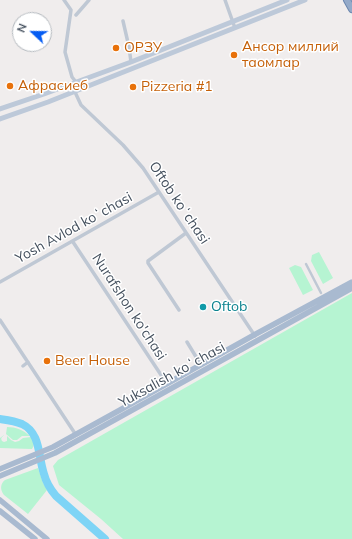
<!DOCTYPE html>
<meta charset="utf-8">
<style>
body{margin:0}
#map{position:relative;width:352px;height:539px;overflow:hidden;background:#f0eded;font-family:Mulish,sans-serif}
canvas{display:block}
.north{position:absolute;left:12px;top:12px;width:40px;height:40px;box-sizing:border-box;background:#fff;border:1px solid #b4b9be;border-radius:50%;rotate:292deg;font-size:11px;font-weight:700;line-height:16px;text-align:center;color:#434f5d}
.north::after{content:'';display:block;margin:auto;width:14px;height:18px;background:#055cf2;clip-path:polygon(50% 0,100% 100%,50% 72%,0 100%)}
</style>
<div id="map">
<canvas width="352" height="539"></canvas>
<div class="north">N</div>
</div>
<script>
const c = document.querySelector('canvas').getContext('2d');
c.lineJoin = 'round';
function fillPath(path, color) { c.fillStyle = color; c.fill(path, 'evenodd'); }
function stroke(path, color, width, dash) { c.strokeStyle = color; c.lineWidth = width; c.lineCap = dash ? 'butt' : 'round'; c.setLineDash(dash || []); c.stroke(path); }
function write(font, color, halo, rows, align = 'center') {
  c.font = font + ' Mulish,sans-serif'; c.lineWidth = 3; c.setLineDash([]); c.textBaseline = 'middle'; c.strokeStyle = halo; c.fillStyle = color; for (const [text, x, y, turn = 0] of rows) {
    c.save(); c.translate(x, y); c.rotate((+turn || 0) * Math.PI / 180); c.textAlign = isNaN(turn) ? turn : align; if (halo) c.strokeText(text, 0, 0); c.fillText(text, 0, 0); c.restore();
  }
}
fillPath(new Path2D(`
 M 319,252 L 333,278 L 323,284 L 311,261 L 312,255 Z
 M 295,265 L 301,267 L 313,290 L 303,295 L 289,268 Z
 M 352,293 L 352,539 L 123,539 L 101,519 L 59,485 L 53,466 L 58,460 Z
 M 7,427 C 16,427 23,430 30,436 L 22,436 L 17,440 L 13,440 L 6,434 Z
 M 4,435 C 3,437 0,437 2,441 L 4,442 L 7,441 L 7,436 L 11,440 L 15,442 L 19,441 L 23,438 L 31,437 C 33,442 35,445 32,449 L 31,449 L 0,448 L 0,438 Z
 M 38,468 L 43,483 L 47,490 L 28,514 L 4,495 C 0,490 0,484 5,480 Z`), '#b6f4d2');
stroke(new Path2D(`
 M 0,419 C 7,420 15,421 22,424 C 41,433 38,457 44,474 C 46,482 50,489 56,496 L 105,539`), '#7ed4f6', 8);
const trunk = new Path2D(`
 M 347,0 L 352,9`);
stroke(trunk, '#6a86ae', 8);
stroke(new Path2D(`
 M 306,264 L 321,293`), '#bfc8d4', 2.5);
stroke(new Path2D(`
 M 64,0 L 71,10 L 65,52 L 72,77 L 76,82
 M 225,0 L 235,28
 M 76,15 L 89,0
 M 123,21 L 129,47 L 131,62
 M 75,92 L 81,105 L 123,145 L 143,168 L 255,336
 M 73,242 L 167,384
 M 0,282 L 159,192
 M 179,310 L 148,263 L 148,261 L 186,233
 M 0,320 L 76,435
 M 187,342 L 201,365
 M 23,366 L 28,362`), '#bfc8d4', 3.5);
stroke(new Path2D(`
 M 0,109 L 44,94 L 131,62 L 287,0
 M 0,119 L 48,102 L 305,0`), '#bdc9d9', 5);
stroke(new Path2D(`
 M 0,469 L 53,447 L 120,410 L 254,335 L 352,282
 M 0,476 L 55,453 L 352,288
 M 0,500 L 47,539
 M 0,511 L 35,539`), '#a9bad0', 5.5);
stroke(trunk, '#94aac9', 6);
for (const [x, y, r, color] of [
 [116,48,4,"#e8710a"],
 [234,55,4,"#e8710a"],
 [10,86,4,"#e8710a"],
 [133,87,4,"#e8710a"],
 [203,307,4,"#0f9aa8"],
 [47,361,4,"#e8710a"]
]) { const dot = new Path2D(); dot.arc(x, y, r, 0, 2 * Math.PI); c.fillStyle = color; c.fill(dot); stroke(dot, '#fff', 1.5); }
write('14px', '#c56008', '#fff', [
 ["Ансор миллий",242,47],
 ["таомлар",242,63],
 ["ОРЗУ",124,48],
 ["Афрасиеб",18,86],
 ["Pizzeria #1",141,87],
 ["Beer House",55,361]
], 'left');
write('14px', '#434f5d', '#fff', [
 ["Oftob koʻchasi",179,203,56],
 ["Yosh Avlod koʻchasi",74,228,-29],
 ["Nurafshon ko'chasi",129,307,57],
 ["Yuksalish koʻchasi",172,375,-29]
]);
write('14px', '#0d838f', '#fff', [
 ["Oftob",211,307]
], 'left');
</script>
